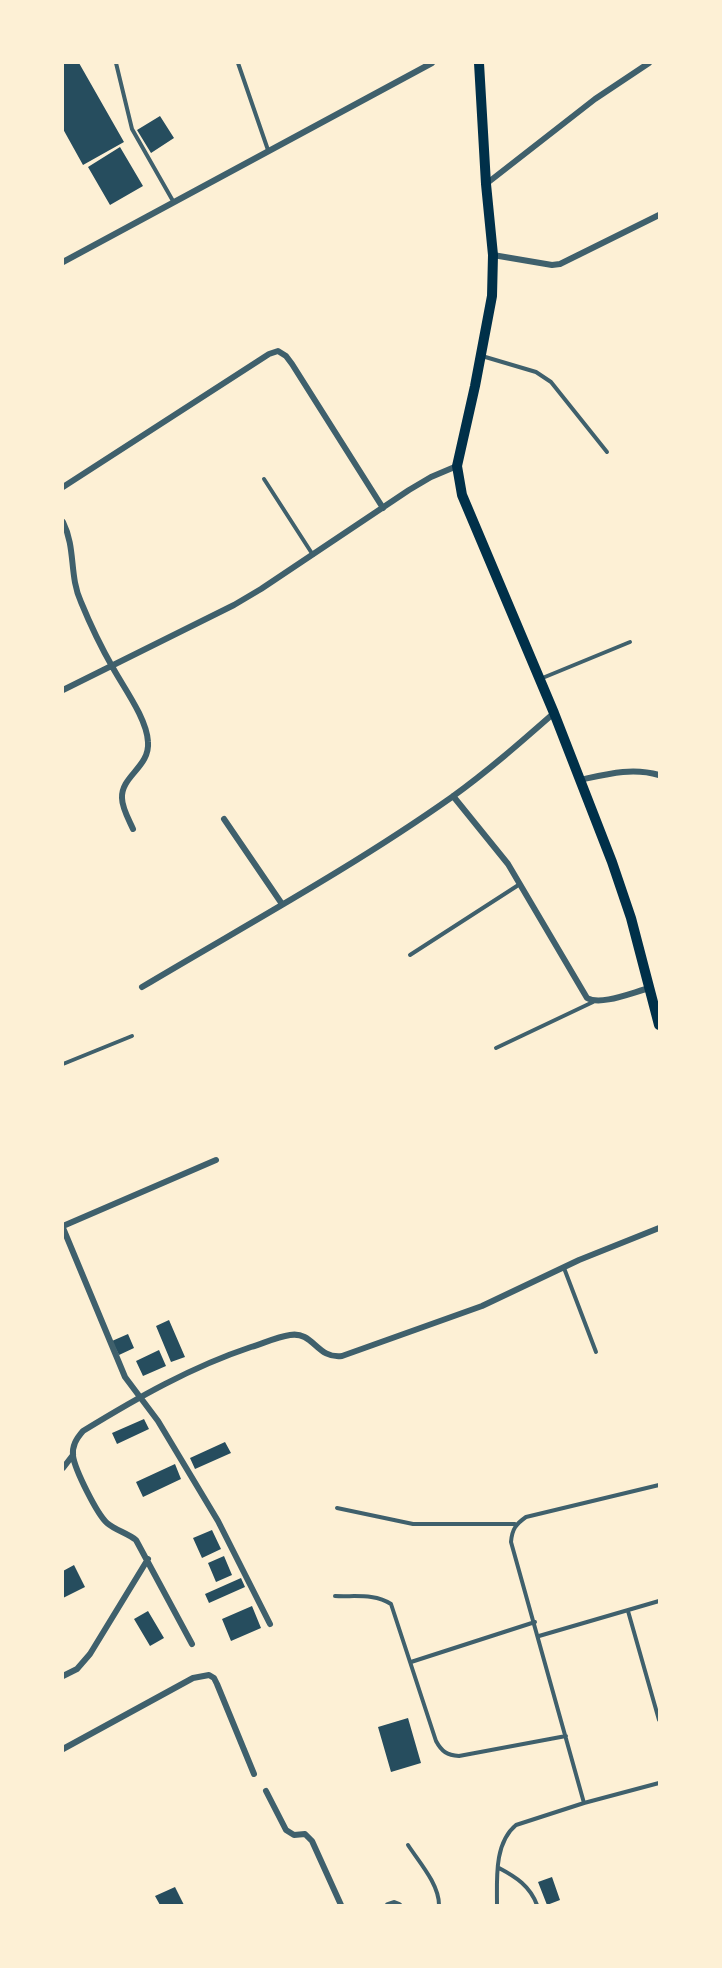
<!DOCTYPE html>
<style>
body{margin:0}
#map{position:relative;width:722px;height:1968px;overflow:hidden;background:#fdf0d5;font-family:Helvetica,sans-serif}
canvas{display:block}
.frame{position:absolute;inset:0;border:64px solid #fdf0d5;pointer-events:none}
</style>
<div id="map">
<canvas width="722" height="1968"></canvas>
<div class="frame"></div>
</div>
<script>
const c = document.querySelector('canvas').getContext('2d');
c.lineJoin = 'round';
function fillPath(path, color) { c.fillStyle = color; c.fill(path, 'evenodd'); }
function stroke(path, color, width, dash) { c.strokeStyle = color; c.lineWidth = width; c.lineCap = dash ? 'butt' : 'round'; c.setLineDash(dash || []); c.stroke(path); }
fillPath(new Path2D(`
 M 63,63 L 79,63 L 124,142 L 83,165 L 63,129 Z
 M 160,116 L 174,138 L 151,153 L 137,130 Z
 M 120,147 L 143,186 L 110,205 L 88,167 Z
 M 169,1320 L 185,1357 L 171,1362 L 156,1326 Z
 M 128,1334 L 134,1348 L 119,1355 L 112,1341 Z
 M 159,1350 L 166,1366 L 143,1376 L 136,1361 Z
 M 144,1419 L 149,1429 L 117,1444 L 112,1433 Z
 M 225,1442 L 231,1453 L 195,1469 L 190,1458 Z
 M 175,1464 L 181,1479 L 143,1497 L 136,1482 Z
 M 212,1530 L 221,1549 L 202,1558 L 193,1538 Z
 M 224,1556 L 232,1575 L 216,1582 L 208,1563 Z
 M 74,1565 L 85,1587 L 63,1598 L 63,1571 Z
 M 241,1578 L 245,1587 L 209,1603 L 205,1594 Z
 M 252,1606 L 261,1628 L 231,1641 L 222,1619 Z
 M 148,1611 L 164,1638 L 150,1646 L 134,1619 Z
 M 408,1718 L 421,1763 L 391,1772 L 378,1727 Z
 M 552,1877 L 560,1900 L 547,1905 L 538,1882 Z
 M 175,1887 L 184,1905 L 160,1905 L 155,1896 Z`), '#264d5e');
stroke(new Path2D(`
 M 116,63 L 132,129 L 173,201
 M 238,63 L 268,150
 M 482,356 L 536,372 L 551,382 L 607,452
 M 264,479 L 313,555
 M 540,679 L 630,642
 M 410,955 L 520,884
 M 496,1048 L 593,1002
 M 63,1064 L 132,1036
 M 564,1268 L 596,1352
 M 337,1508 L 413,1524 L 515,1524
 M 335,1596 C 354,1597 375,1593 391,1604 L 436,1741 C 442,1752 447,1755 459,1756 L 566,1736
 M 628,1611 L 659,1720
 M 539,1636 L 659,1601
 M 411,1662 L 535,1622
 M 584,1803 L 511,1542 C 512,1529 516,1524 526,1517 L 659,1485
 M 408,1845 C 419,1862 439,1884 439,1905
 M 499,1868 C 516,1877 530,1886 537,1905
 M 497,1905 C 497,1879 494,1843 516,1825 L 584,1803 L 659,1783`), '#3f606c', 4);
stroke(new Path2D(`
 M 486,184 L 595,99 L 649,63
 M 493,255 L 552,265 L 560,264 L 659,215
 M 63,262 L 432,63
 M 63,487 L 269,354 L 278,351 L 286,356 L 292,364 L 383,508
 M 63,522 C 76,548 69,576 81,602 C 90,624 101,647 113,668 C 124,688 147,719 148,742 C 150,767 121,776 122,798 C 122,808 129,820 133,829
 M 63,690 L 234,605 L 261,589 L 409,490 L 431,477 L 457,466
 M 580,780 C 607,774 632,767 659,775
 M 453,796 L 508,864 L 587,998 C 601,1006 633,992 650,988
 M 224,819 L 282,904
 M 142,987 C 246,925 353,867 452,797 C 488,771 521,742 554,713
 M 63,1226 L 216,1160
 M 63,1228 L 125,1377 L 158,1421 L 218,1521 L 270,1624
 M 63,1468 L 73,1455
 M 192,1644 L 136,1540 C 127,1533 115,1530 107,1523 C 97,1514 75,1470 73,1456 C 72,1446 76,1439 83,1431 C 137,1398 191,1367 251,1347 C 264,1343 277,1337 290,1335 C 314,1331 316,1359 342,1356 L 482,1306 L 579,1260 L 659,1228
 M 63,1676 L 77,1669 L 90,1654 L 148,1559
 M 63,1749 L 193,1678 L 209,1675 L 214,1678 L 217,1684 L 254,1774
 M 266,1791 L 286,1830 L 294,1835 L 305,1834 L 312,1841 L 341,1905
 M 388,1905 L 394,1903 L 399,1905`), '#3f606c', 6);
stroke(new Path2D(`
 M 479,63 L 486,184 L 493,255 L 492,296 L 475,386 L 457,466 L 462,495 L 554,713 L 612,862 L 631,918 L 659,1025`), '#003049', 10);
</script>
